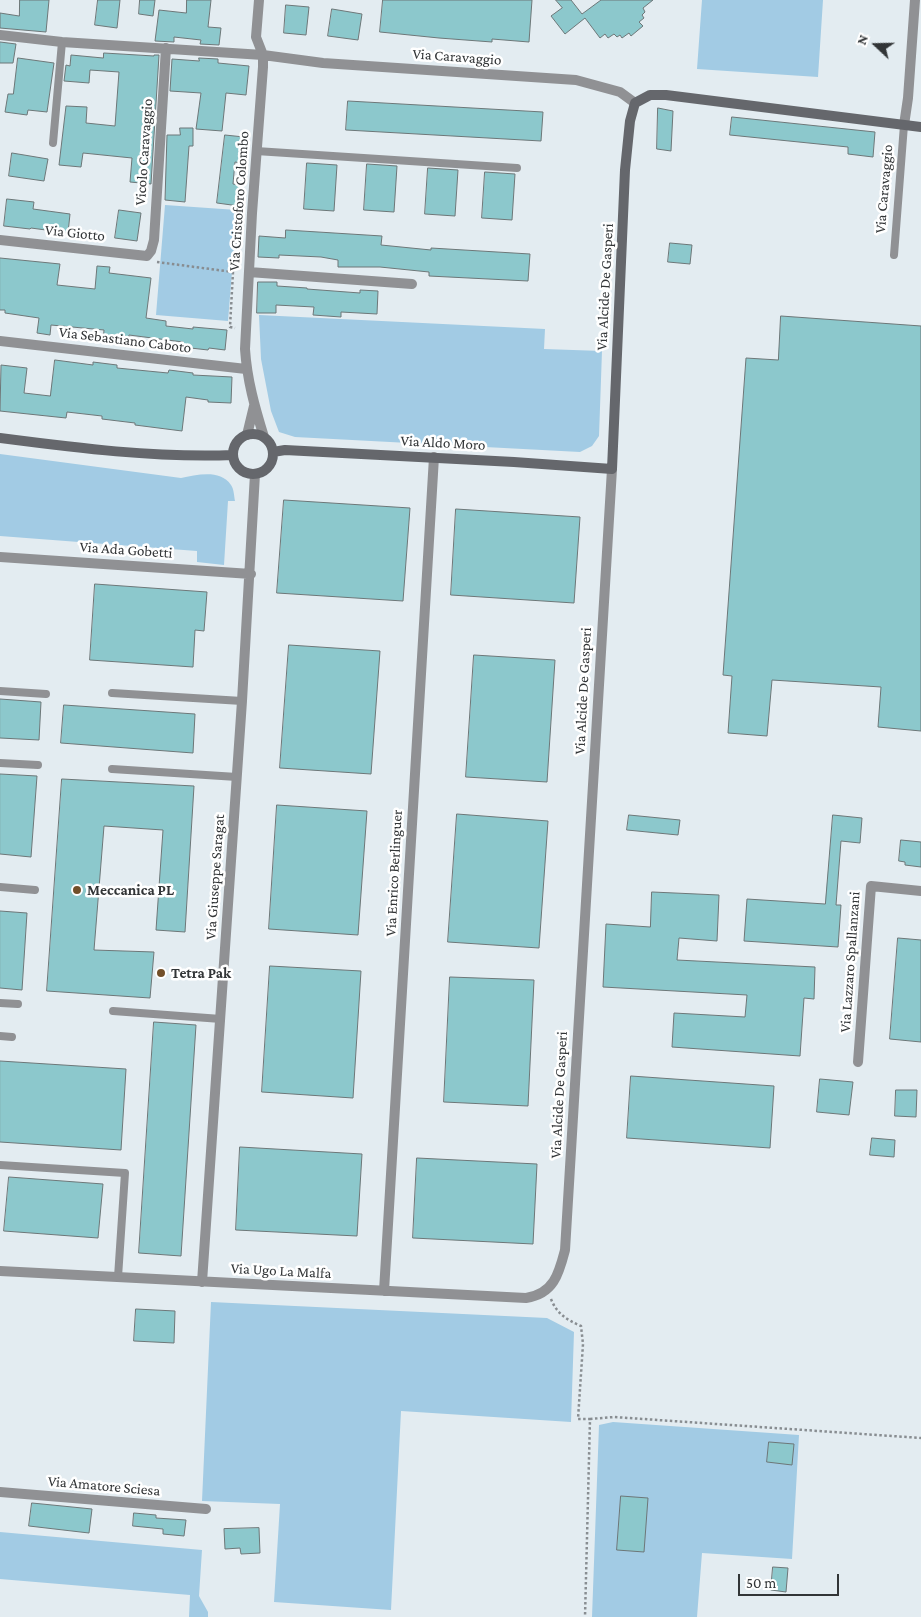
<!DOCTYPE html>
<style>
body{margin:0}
#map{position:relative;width:921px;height:1617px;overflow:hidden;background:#e3ecf1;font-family:"Crimson Pro",serif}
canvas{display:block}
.north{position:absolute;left:851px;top:20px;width:50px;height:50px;-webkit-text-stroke:4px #fff;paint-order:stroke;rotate:291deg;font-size:14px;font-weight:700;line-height:20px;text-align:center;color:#323537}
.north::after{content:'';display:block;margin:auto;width:18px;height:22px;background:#323537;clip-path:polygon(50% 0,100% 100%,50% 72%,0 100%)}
.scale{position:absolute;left:738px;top:1574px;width:101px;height:22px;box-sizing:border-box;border:2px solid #323537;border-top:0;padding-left:6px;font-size:15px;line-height:18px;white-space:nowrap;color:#323537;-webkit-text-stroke:4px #fff;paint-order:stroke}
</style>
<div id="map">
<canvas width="921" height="1617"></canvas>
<div class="north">N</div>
<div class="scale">50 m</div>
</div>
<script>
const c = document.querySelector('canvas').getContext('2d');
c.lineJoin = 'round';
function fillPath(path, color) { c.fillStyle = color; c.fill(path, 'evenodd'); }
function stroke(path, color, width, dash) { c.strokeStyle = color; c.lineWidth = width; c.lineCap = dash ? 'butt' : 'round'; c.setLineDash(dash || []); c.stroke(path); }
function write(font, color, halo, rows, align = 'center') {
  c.font = font + ' "Crimson Pro",serif'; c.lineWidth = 5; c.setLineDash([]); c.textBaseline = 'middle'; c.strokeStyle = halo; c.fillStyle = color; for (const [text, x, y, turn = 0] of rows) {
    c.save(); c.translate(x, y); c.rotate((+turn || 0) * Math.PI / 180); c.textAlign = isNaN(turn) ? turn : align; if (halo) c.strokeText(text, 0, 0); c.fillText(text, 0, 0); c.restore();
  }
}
fillPath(new Path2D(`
 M 702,0 L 823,0 L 818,77 L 697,69 Z
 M 165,205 L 237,210 L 228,321 L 156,315 Z
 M 259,315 L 545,329 L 544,349 L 602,351 L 599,436 L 592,446 L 580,452 L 295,437 L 279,432 L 271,411 L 261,359 Z
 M 0,454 L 181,478 C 197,475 220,469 231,485 C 234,489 234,496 235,501 L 228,501 L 224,565 L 197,562 L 197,551 L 0,536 Z
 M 211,1302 L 547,1318 L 574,1332 L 571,1422 L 401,1411 L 391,1610 L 274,1602 L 280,1504 L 202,1501 Z
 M 613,1422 L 799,1435 L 792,1559 L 702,1553 L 697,1617 L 592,1617 L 599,1425 Z
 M 0,1532 L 202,1550 L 199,1596 L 208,1612 L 208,1617 L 189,1617 L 190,1595 L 0,1579 Z`), '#a2cbe4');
const building = new Path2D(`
 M 20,0 L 49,0 L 46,32 L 0,28 L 0,13 L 19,16 Z
 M 98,0 L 120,0 L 117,28 L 95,25 Z
 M 140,0 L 155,0 L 153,16 L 139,14 Z
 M 187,0 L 211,0 L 208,27 L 221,28 L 219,45 L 200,44 L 201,40 L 174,37 L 174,42 L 155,41 L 159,10 L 186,13 Z
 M 383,0 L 532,0 L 529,42 L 492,39 L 492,42 L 439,38 L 380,32 Z
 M 556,0 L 571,0 L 582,14 L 601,0 L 653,0 L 643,8 L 645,12 L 642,15 L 644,18 L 639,22 L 643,26 L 631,36 L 629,33 L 622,38 L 620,35 L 617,37 L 614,34 L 608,38 L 605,34 L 600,38 L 585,18 L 565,34 L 551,16 L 562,8 Z
 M 286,5 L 309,7 L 306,35 L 284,33 Z
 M 332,9 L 362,14 L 358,40 L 328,36 Z
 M 0,42 L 16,44 L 13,63 L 0,63 Z
 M 104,53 L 154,56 L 154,55 L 159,55 L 151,184 L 130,182 L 132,158 L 83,153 L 81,167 L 59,165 L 66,106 L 87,107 L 86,123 L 115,126 L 119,72 L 90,70 L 89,83 L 64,81 L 66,65 L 70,66 L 71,55 L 103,58 Z
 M 18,58 L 54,63 L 47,112 L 28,110 L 27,115 L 5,112 L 8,94 L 13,94 Z
 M 199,58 L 218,59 L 218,63 L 249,66 L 246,95 L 226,93 L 222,131 L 196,129 L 201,93 L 170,91 L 172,59 L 199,61 Z
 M 348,101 L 543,112 L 541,141 L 346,130 Z
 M 658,108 L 673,111 L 671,151 L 657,149 Z
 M 732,117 L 875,132 L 873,157 L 848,154 L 848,147 L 730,135 Z
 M 180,128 L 193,128 L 193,146 L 189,146 L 185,202 L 165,200 L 167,135 L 180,135 Z
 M 225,135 L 244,137 L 241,163 L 235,162 L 233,184 L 241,185 L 239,206 L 217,203 Z
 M 12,153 L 48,159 L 44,181 L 9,176 Z
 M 307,163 L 337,165 L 334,211 L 304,209 Z
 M 367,164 L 397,166 L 394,212 L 364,210 Z
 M 428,168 L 458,170 L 455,216 L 425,214 Z
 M 485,172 L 515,174 L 512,220 L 482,218 Z
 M 7,199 L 34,202 L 33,209 L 70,214 L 68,233 L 31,228 L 30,229 L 4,226 Z
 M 119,210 L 141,213 L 137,241 L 115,238 Z
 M 286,230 L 382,236 L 381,245 L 431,250 L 431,248 L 530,254 L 528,281 L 429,276 L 429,272 L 380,267 L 338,267 L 338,260 L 321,257 L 279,255 L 279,258 L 258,257 L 259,236 L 285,238 Z
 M 670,243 L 692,245 L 690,264 L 668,262 Z
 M 0,258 L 60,264 L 57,285 L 95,289 L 97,266 L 110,267 L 109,273 L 151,278 L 146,318 L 166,321 L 166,326 L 193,329 L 193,327 L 227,330 L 225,350 L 209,348 L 208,350 L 182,347 L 183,342 L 129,335 L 128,342 L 116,340 L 116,343 L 103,342 L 104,330 L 51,325 L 50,335 L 37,333 L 39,318 L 5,313 L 5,310 L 0,310 Z
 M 258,282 L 277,282 L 277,286 L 307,288 L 307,289 L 360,293 L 360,290 L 378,291 L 377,314 L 341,312 L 341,317 L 313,315 L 314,307 L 276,305 L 276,313 L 257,313 Z
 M 781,316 L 921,326 L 921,731 L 878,727 L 881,687 L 772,680 L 767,736 L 728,733 L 732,676 L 723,675 L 746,358 L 778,360 Z
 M 55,360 L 93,365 L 93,362 L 117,365 L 117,368 L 168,373 L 169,370 L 193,373 L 193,375 L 232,377 L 231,403 L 208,402 L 208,400 L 186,397 L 182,431 L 135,425 L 135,423 L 102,419 L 102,416 L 67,412 L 66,418 L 0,411 L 1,365 L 27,368 L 24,393 L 50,396 Z
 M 284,500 L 410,508 L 403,601 L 277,593 Z
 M 456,509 L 580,517 L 574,603 L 451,595 Z
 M 95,584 L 207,592 L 204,631 L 195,630 L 193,667 L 90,660 Z
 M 289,645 L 380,651 L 371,774 L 280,768 Z
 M 474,655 L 555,660 L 547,782 L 466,777 Z
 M 0,699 L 41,702 L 39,740 L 0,738 Z
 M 64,705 L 195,714 L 193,753 L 61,743 Z
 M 0,774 L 37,776 L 31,857 L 0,854 Z
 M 62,779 L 194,786 L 185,932 L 156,930 L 163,830 L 104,826 L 94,950 L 154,952 L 150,998 L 47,991 Z
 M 277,805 L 367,811 L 358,935 L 269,929 Z
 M 457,814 L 548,821 L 539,948 L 448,942 Z
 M 629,815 L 680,820 L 678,835 L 627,830 Z
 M 833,815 L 862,818 L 860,843 L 841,841 L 836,905 L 841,905 L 838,947 L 744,941 L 747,899 L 825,904 Z
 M 901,840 L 921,842 L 921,867 L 905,865 L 905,862 L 899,861 Z
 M 652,892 L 719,895 L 717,941 L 679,938 L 677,960 L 815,967 L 814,999 L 804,998 L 800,1056 L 672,1047 L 674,1013 L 745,1017 L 747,995 L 603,987 L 606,924 L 650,927 Z
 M 0,911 L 27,913 L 22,990 L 0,988 Z
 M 898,938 L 921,940 L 921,1042 L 890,1039 Z
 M 270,966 L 361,971 L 353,1098 L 262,1092 Z
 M 450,977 L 534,980 L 528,1106 L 444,1102 Z
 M 154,1022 L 196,1025 L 181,1256 L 139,1253 Z
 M 0,1061 L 126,1069 L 121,1150 L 0,1142 Z
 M 631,1076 L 774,1086 L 770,1148 L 627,1138 Z
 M 820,1079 L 853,1082 L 849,1115 L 817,1112 Z
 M 896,1090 L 917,1090 L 916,1117 L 895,1116 Z
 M 872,1138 L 895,1140 L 894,1157 L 870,1155 Z
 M 240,1147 L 362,1154 L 357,1236 L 236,1230 Z
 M 417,1158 L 537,1164 L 533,1244 L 413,1238 Z
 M 9,1177 L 103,1184 L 98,1238 L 4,1231 Z
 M 136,1309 L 175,1311 L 174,1343 L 134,1341 Z
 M 769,1442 L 794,1444 L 792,1465 L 767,1462 Z
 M 621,1496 L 648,1498 L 644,1552 L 617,1550 Z
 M 32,1503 L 92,1509 L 89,1533 L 29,1526 Z
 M 134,1513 L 156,1515 L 156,1518 L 186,1520 L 184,1536 L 163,1534 L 163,1529 L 133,1526 Z
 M 259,1528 L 260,1553 L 241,1554 L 240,1548 L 225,1549 L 224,1529 Z
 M 773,1567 L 788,1568 L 786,1592 L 771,1590 Z`);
fillPath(building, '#8cc8cc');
stroke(building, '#6d7778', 1);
stroke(new Path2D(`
 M 157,262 L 233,272 L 238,213 L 241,213
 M 233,272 L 230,327 L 235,328
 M 551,1299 C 557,1314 567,1320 581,1326 L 583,1344 L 578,1419 L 590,1419 L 585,1617
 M 590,1419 L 614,1417 L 921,1438`), '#888d91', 2.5, [2.5, 2.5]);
stroke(new Path2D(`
 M 53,143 L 62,42
 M 256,151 L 517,168
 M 894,255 L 904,125
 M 0,691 L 46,694
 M 112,693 L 242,701
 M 0,763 L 38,765
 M 112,769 L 237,777
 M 0,887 L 35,890
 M 0,1003 L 18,1004
 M 113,1011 L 221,1019
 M 0,1036 L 12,1037
 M 0,1165 L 125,1173 L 118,1277`), '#909194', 8);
stroke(new Path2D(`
 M 259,0 L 256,37 L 263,55 L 263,67 L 252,213 L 245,349 C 247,380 255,408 264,437
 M 0,35 L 62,42 L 263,55 L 323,63 L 576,80 L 620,92 L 635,103
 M 904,125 L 908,98 L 915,0
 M 0,240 L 147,256 L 151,251 L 154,240 L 166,48
 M 249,272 L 412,284
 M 0,341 L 246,369
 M 247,435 L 254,406
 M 0,557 L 251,574
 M 858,1062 L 871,886 L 921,891
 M 0,1271 L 526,1298 C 554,1294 559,1273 565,1250 L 612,469
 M 202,1282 L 242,701 L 255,474
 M 384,1291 L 434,457
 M 0,1492 L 206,1509`), '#909194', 10);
stroke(new Path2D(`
 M233 454a20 20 0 1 1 40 0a20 20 0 1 1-40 0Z
 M 0,438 C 77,448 155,458 233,455
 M 273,452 L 285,450 L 514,462 L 612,469 L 625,170 L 630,121 L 635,103 L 650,95 L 666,95 L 921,127`), '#65676c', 10);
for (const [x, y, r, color] of [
 [77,890,5,"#724f29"],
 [161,973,5,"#724f29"]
]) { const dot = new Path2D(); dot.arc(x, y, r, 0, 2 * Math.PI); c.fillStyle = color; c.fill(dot); stroke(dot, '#fff', 2); }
write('15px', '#323537', '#fff', [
 ["Via Caravaggio",457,57,4],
 ["Vicolo Caravaggio",144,152,-86],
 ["Via Caravaggio",884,189,-85],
 ["Via Cristoforo Colombo",239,201,-86],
 ["Via Giotto",75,233,6],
 ["Via Alcide De Gasperi",605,287,-87],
 ["Via Sebastiano Caboto",125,340,7],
 ["Via Aldo Moro",443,443,3],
 ["Via Ada Gobetti",126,550,4],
 ["Via Alcide De Gasperi",583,691,-87],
 ["Via Enrico Berlinguer",394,873,-87],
 ["Via Giuseppe Saragat",215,877,-86],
 ["Via Lazzaro Spallanzani",850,962,-86],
 ["Via Alcide De Gasperi",559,1095,-87],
 ["Via Ugo La Malfa",281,1271,3],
 ["Via Amatore Sciesa",104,1486,5]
]);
write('bold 15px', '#323537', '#fff', [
 ["Meccanica PL",87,890],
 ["Tetra Pak",171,973]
], 'left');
</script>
